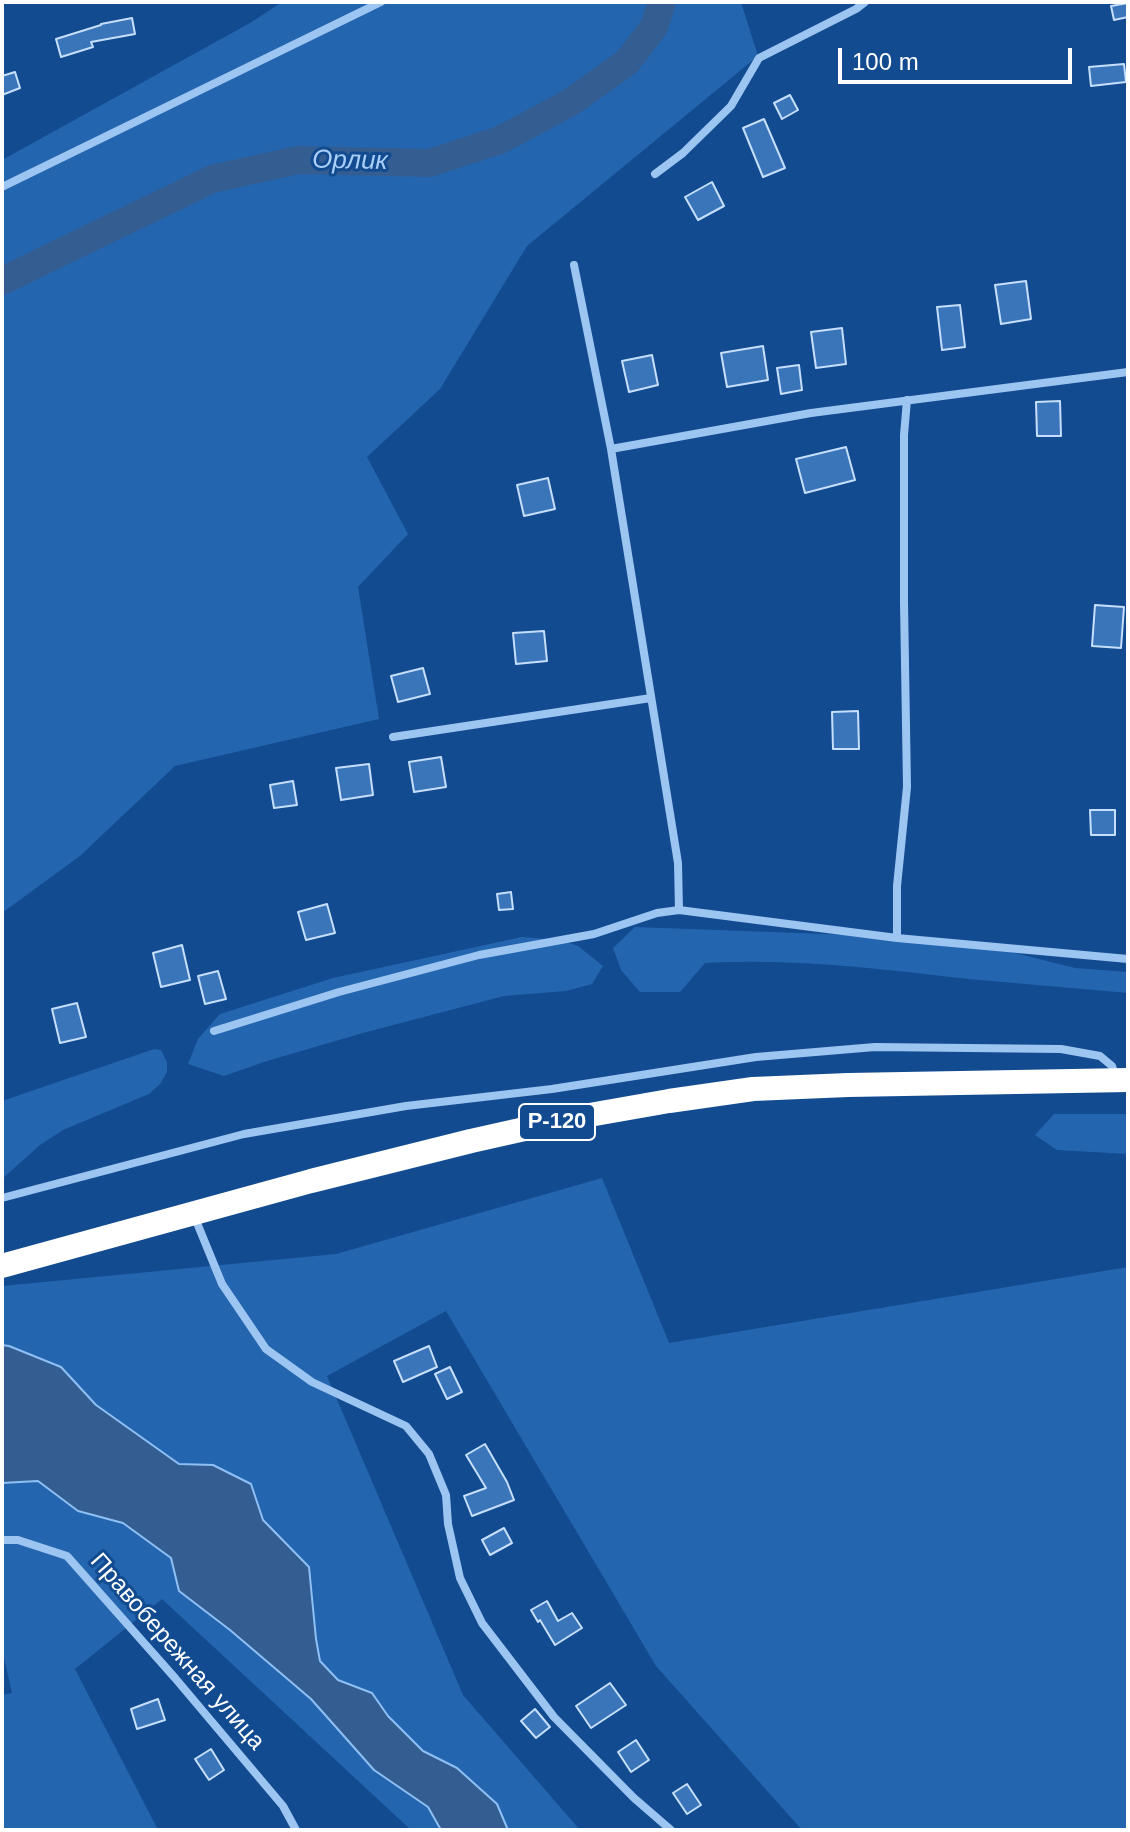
<!DOCTYPE html>
<meta charset="utf-8">
<style>
body{margin:0}
#map{position:relative;width:1130px;height:1832px;overflow:hidden;background:#124b90;font-family:Arial,sans-serif}
canvas{display:block}
.frame{position:absolute;inset:0;border:4px solid #fff;pointer-events:none}
.scale{position:absolute;left:838px;top:48px;width:234px;height:36px;box-sizing:border-box;border:4px solid #fff;border-top:0;padding-left:10px;font-size:24px;line-height:28px;white-space:nowrap;color:#fff;-webkit-text-stroke:6px #124b90;paint-order:stroke}
</style>
<div id="map">
<canvas width="1130" height="1832"></canvas>
<div class="frame"></div>
<div class="scale">100 m</div>
</div>
<script>
const c = document.querySelector('canvas').getContext('2d');
c.lineJoin = 'round';
function fillPath(path, color) { c.fillStyle = color; c.fill(path, 'evenodd'); }
function stroke(path, color, width, dash) { c.strokeStyle = color; c.lineWidth = width; c.lineCap = dash ? 'butt' : 'round'; c.setLineDash(dash || []); c.stroke(path); }
function write(font, color, halo, rows, align = 'center') {
  c.font = font + ' Arial,sans-serif'; c.lineWidth = 6; c.setLineDash([]); c.textBaseline = 'middle'; c.strokeStyle = halo; c.fillStyle = color; for (const [text, x, y, turn = 0] of rows) {
    c.save(); c.translate(x, y); c.rotate((+turn || 0) * Math.PI / 180); c.textAlign = isNaN(turn) ? turn : align; if (halo) c.strokeText(text, 0, 0); c.fillText(text, 0, 0); c.restore();
  }
}
fillPath(new Path2D(`
 M 282,2 L 741,2 L 758,56 L 527,246 L 440,389 L 367,457 L 408,534 L 358,587 L 379,719 L 175,766 L 80,856 L 2,913 L 2,160 L 250,23 Z
 M 635,927 L 907,937 L 991,947 L 1075,968 L 1128,972 L 1128,993 C 1075,988 1022,984 969,979 C 881,969 794,958 705,963 L 680,992 L 640,992 L 621,970 L 613,948 Z
 M 522,937 L 560,940 L 578,946 L 603,966 L 592,984 L 566,991 L 504,996 L 363,1033 L 267,1061 L 224,1076 L 188,1064 L 198,1039 L 220,1014 L 333,978 Z
 M 154,1049 L 161,1050 L 167,1062 L 167,1072 L 160,1084 L 149,1094 L 63,1130 L 40,1145 L 2,1179 L 2,1101 Z
 M 1054,1114 L 1128,1114 L 1128,1154 L 1057,1150 L 1035,1135 Z
 M 602,1178 L 669,1343 L 1128,1267 L 1128,1830 L 802,1830 L 656,1666 L 446,1311 L 327,1376 L 463,1695 L 580,1830 L 508,1830 L 497,1804 L 457,1768 L 423,1751 L 388,1716 L 372,1693 L 338,1680 L 320,1661 L 316,1639 L 309,1567 L 263,1520 L 251,1484 L 213,1465 L 180,1464 L 96,1405 L 61,1367 L 9,1346 L 2,1345 L 2,1286 L 336,1254 Z
 M 38,1481 L 78,1511 L 123,1523 L 172,1558 L 179,1591 L 230,1630 L 311,1699 L 374,1770 L 428,1807 L 441,1830 L 411,1830 L 162,1599 L 75,1669 L 158,1830 L 2,1830 L 2,1695 L 12,1693 L 2,1649 L 2,1483 Z`), '#2465af');
const water = new Path2D(`
 M 2,1345 L 9,1346 L 61,1367 L 96,1405 L 179,1464 L 213,1465 L 251,1484 L 263,1520 L 309,1567 L 316,1639 L 320,1661 L 338,1680 L 372,1693 L 388,1716 L 423,1751 L 457,1768 L 497,1804 L 508,1830 L 441,1830 L 428,1807 L 374,1770 L 311,1699 L 230,1630 L 179,1591 L 171,1558 L 123,1523 L 78,1511 L 38,1481 L 2,1483 Z`);
fillPath(water, '#345e91');
stroke(water, '#8fc0f5', 2);
stroke(new Path2D(`
 M 2,281 L 212,179 L 298,160 L 430,163 L 500,140 L 571,102 L 627,62 L 654,27 L 662,2`), '#345e91', 28);
const building = new Path2D(`
 M 1128,3 L 1128,17 L 1114,20 L 1111,6 Z
 M 132,18 L 135,34 L 91,42 L 93,47 L 61,57 L 56,39 L 101,25 L 101,24 Z
 M 1124,64 L 1126,82 L 1091,86 L 1089,67 Z
 M 15,72 L 20,88 L 2,95 L 2,76 Z
 M 790,95 L 798,110 L 782,119 L 774,103 Z
 M 764,119 L 785,168 L 763,177 L 743,128 Z
 M 712,182 L 724,206 L 698,220 L 685,197 Z
 M 1026,281 L 1031,319 L 1001,324 L 995,285 Z
 M 960,305 L 965,347 L 942,350 L 937,307 Z
 M 842,328 L 846,364 L 816,368 L 811,332 Z
 M 763,346 L 768,380 L 727,387 L 721,353 Z
 M 652,355 L 658,385 L 629,392 L 622,361 Z
 M 799,365 L 802,390 L 781,394 L 777,368 Z
 M 1060,401 L 1061,436 L 1037,436 L 1036,402 Z
 M 846,447 L 855,480 L 805,493 L 796,459 Z
 M 548,478 L 555,509 L 524,516 L 517,485 Z
 M 1095,605 L 1124,607 L 1121,648 L 1092,646 Z
 M 544,631 L 547,661 L 516,664 L 513,633 Z
 M 423,668 L 430,694 L 398,702 L 391,676 Z
 M 858,711 L 859,749 L 833,749 L 832,712 Z
 M 441,757 L 446,787 L 414,792 L 409,762 Z
 M 369,764 L 373,795 L 341,800 L 336,768 Z
 M 293,781 L 297,805 L 274,808 L 270,785 Z
 M 1090,810 L 1115,810 L 1115,835 L 1091,835 Z
 M 511,892 L 513,909 L 499,910 L 497,894 Z
 M 327,904 L 335,933 L 306,940 L 298,912 Z
 M 182,945 L 190,980 L 161,987 L 153,953 Z
 M 218,971 L 226,999 L 205,1004 L 198,976 Z
 M 77,1003 L 86,1037 L 60,1043 L 52,1009 Z
 M 429,1346 L 437,1367 L 403,1382 L 394,1361 Z
 M 450,1367 L 462,1392 L 447,1399 L 435,1374 Z
 M 485,1444 L 507,1482 L 514,1500 L 472,1516 L 464,1496 L 486,1488 L 466,1455 Z
 M 504,1528 L 512,1543 L 490,1555 L 482,1540 Z
 M 547,1601 L 558,1621 L 572,1613 L 582,1628 L 555,1645 L 540,1620 L 538,1622 L 531,1610 Z
 M 610,1683 L 626,1705 L 591,1728 L 576,1706 Z
 M 158,1699 L 165,1720 L 137,1729 L 131,1709 Z
 M 535,1709 L 550,1727 L 536,1738 L 521,1721 Z
 M 636,1740 L 649,1760 L 631,1772 L 618,1752 Z
 M 211,1749 L 224,1770 L 209,1780 L 195,1759 Z
 M 687,1784 L 701,1805 L 687,1814 L 673,1793 Z`);
fillPath(building, '#3b75b9');
stroke(building, '#c5dffd', 2);
stroke(new Path2D(`
 M 655,174 L 683,153 L 731,106 L 759,58 L 856,9 L 865,2
 M 2,187 L 381,2
 M 611,449 L 811,413 L 1128,372
 M 393,737 L 651,698
 M 679,910 L 897,938 L 1128,959
 M 897,938 L 897,886 L 907,787 L 904,602 L 904,435 L 907,400
 M 214,1031 L 339,992 L 479,955 L 594,934 L 657,913 L 679,910 L 678,863 L 611,449 L 574,265
 M 2,1198 L 244,1134 L 406,1106 L 552,1089 L 756,1057 L 875,1047 L 1061,1049 L 1100,1056 L 1112,1066 L 1115,1075
 M 195,1218 L 222,1284 L 266,1349 L 312,1382 L 406,1426 L 429,1454 L 446,1495 L 448,1524 L 460,1578 L 482,1623 L 554,1717 L 634,1798 L 671,1830
 M 2,1540 L 18,1540 L 67,1556 L 175,1678 L 283,1806 L 296,1830`), '#9dc5f2', 8);
stroke(new Path2D(`
 M 2,1266 L 311,1181 L 471,1141 L 578,1117 L 669,1101 L 753,1089 L 848,1085 L 1128,1080`), '#fff', 24);
for (const [x, y, w] of [
 [557,1122,76]
]) { const box = new Path2D(); box.roundRect(x - w / 2, y - 18, w, 36, 6); c.fillStyle = '#124b90'; c.fill(box); stroke(box, '#fff', 2); }
write('bold 22px', '#fff', null, [
 ["Р-120",557,1122]
]);
write('24px', '#fff', '#124b90', [
 ["Правобережная улица",177,1652,49]
]);
write('italic 26px', '#a9cff9', '#124b90', [
 ["Орлик",350,161,1]
]);
</script>
